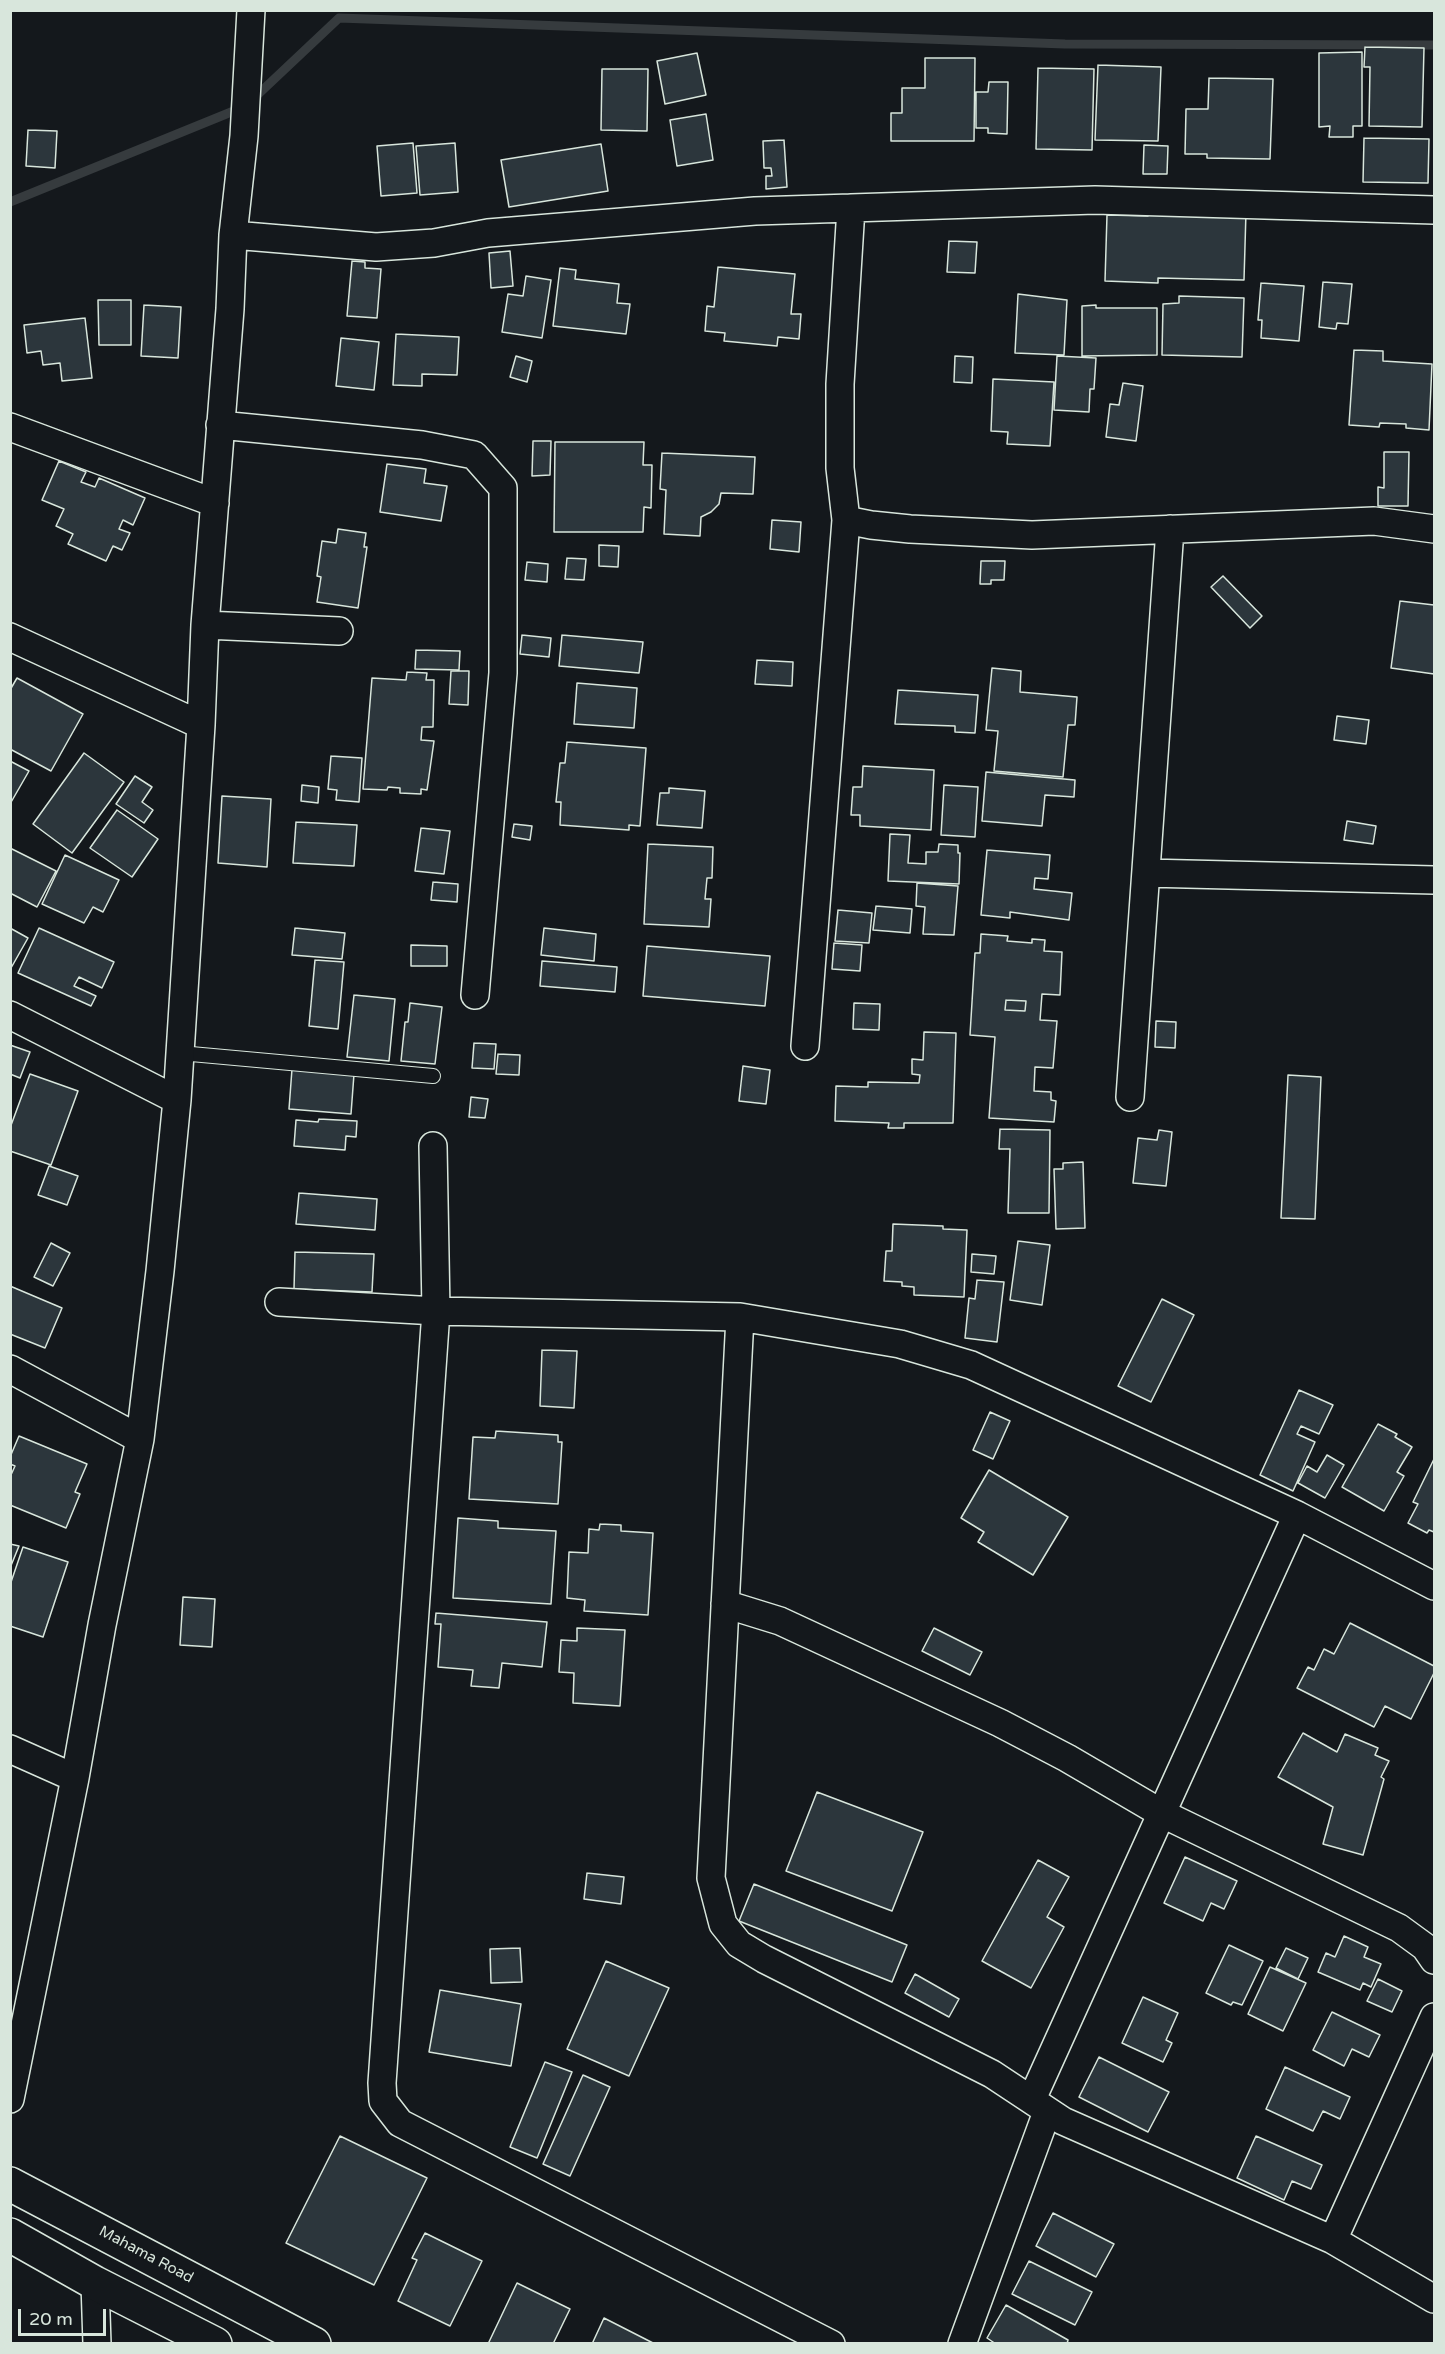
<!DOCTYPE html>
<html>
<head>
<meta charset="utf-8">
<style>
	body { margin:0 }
	#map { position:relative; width:1445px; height:2354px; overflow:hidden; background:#14181c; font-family:"Varela Round",sans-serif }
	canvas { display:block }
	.frame { position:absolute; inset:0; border:12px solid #d8e6dc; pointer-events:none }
	.scale { position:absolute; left:18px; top:2309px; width:88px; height:27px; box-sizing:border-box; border:3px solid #d8e6dc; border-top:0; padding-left:8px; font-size:18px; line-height:21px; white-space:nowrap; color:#d8e6dc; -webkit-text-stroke:4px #14181c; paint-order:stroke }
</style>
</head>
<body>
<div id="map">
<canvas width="1445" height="2354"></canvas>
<div class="frame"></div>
<div class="scale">20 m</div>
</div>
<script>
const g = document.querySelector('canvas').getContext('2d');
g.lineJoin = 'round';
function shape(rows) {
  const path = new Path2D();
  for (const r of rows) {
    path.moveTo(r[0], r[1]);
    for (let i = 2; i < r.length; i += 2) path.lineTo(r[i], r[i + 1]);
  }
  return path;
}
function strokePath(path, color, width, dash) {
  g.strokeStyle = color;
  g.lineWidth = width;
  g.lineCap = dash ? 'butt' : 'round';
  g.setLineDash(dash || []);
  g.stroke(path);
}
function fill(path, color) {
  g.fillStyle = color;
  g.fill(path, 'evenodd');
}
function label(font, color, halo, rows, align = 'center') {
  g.font = font + ' "Varela Round",sans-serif';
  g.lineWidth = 4.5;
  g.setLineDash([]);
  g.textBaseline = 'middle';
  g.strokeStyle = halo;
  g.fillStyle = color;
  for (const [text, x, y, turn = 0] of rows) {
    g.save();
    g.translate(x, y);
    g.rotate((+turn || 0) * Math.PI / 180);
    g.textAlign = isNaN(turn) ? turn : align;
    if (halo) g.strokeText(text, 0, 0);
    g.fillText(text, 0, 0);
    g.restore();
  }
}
strokePath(shape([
	[252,100,339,18,1065,44,1434,45],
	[10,202,241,108]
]), '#363b3e', 9);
const building = shape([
	[1365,47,1424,48,1422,127,1369,126,1370,67,1364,67,1365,47],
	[1362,52,1362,126,1353,126,1353,137,1329,137,1330,126,1319,127,1319,53,1362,52],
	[697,53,706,95,665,104,657,61,697,53],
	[925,58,975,58,974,141,891,141,891,113,902,113,902,88,925,88,925,58],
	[1098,65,1161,67,1158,141,1095,140,1098,65],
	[1038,68,1094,69,1092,150,1036,149,1038,68],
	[602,69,648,69,647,131,601,130,602,69],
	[1209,78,1273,79,1270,159,1207,158,1207,154,1185,154,1186,109,1208,109,1209,78],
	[989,82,1008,82,1007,134,988,133,988,128,976,128,976,92,988,92,989,82],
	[706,114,713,160,677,166,670,120,706,114],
	[28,130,57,131,55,168,26,166,28,130],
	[1364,138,1429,139,1428,183,1363,182,1364,138],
	[784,140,787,187,766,189,766,176,772,176,771,168,764,168,763,141,784,140],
	[413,143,417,193,381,196,377,146,413,143],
	[455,143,458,192,420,195,416,146,455,143],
	[601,144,608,191,509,207,501,160,601,144],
	[1144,145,1168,146,1167,174,1143,174,1144,145],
	[1148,209,1246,212,1244,280,1158,278,1158,283,1105,281,1107,215,1148,216,1148,209],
	[949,241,977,242,975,273,947,272,949,241],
	[510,251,513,286,491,288,489,253,510,251],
	[352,261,365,262,365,268,381,269,377,318,347,316,352,261],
	[718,267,795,274,791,314,801,314,799,339,778,337,777,346,724,341,725,333,705,331,707,306,714,307,718,267],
	[560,268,576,270,575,279,619,284,617,303,630,304,626,334,553,326,560,268],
	[526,276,551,280,542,338,502,332,508,294,523,296,526,276],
	[1323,282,1352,284,1348,324,1337,323,1336,329,1319,327,1323,282],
	[1261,283,1304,286,1299,341,1261,338,1262,320,1258,320,1261,283],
	[1018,294,1067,300,1064,355,1015,353,1018,294],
	[1179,296,1244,298,1242,357,1162,355,1163,304,1179,303,1179,296],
	[98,300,131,300,131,345,99,345,98,300],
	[144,305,181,307,178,358,141,356,144,305],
	[1096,305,1096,308,1157,308,1157,355,1082,356,1082,306,1096,305],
	[85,318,92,378,62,381,60,363,43,365,41,351,27,353,24,325,85,318],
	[396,334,459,337,457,375,422,374,422,386,393,385,396,334],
	[341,338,379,342,374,390,336,386,341,338],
	[1354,350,1383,351,1383,361,1432,364,1429,430,1406,428,1406,424,1380,423,1379,427,1349,425,1354,350],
	[516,356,532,361,527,382,510,377,516,356],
	[955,356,973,357,972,383,954,382,955,356],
	[1057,356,1096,358,1094,389,1090,389,1089,412,1054,410,1057,356],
	[993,379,1054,382,1050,446,1007,444,1008,432,991,431,993,379],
	[1123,383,1143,386,1136,441,1106,437,1110,404,1119,405,1123,383],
	[533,441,551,441,550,475,532,476,533,441],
	[555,442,644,442,643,465,652,465,651,508,644,507,643,532,554,532,555,442],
	[1384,452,1409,452,1408,506,1378,506,1378,487,1384,488,1384,452],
	[662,453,755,457,753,494,721,493,719,504,711,512,701,517,700,536,664,534,666,490,660,489,662,453],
	[59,461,86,472,81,482,95,487,99,478,145,498,133,525,123,520,119,529,130,533,122,550,113,546,106,561,68,544,73,534,56,526,64,509,42,500,59,461],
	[387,464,426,469,424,483,447,486,441,521,380,512,387,464],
	[772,520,801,522,799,552,770,549,772,520],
	[338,529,366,533,364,547,367,547,358,608,317,602,321,577,317,576,322,541,336,543,338,529],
	[599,545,619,546,618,567,599,566,599,545],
	[567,558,586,559,584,580,565,579,567,558],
	[981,561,1005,561,1004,580,991,580,991,584,980,584,981,561],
	[527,562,548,564,547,582,525,580,527,562],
	[1223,576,1262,616,1250,628,1211,587,1223,576],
	[1400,601,1434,605,1434,674,1391,668,1400,601],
	[522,635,551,638,549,657,520,654,522,635],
	[562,635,643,642,639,673,559,666,562,635],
	[416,650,460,651,459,670,415,669,416,650],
	[757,660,793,662,792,686,755,684,757,660],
	[992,668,1021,671,1020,692,1077,697,1075,725,1068,725,1063,777,994,771,998,731,986,730,992,668],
	[451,671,469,671,468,705,449,704,451,671],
	[407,672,427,673,426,680,434,680,433,727,422,727,421,740,434,741,427,790,421,789,421,794,400,793,400,788,388,787,387,790,363,789,372,678,406,680,407,672],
	[17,678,83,714,51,771,10,749,10,690,17,678],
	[577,683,637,688,634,728,574,724,577,683],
	[898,690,978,695,975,733,955,732,955,726,895,724,898,690],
	[1337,716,1369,720,1366,744,1334,740,1337,716],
	[567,742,646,748,640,826,629,825,629,830,560,825,561,802,556,802,560,763,565,763,567,742],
	[84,753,124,782,72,853,33,824,84,753],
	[331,756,362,758,359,802,336,800,337,790,328,789,331,756],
	[10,761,29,771,10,804,10,761],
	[863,766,934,770,931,830,860,826,860,815,851,815,853,787,862,787,863,766],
	[986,772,1075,780,1074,797,1045,795,1042,826,982,821,986,772],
	[135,776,152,787,142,802,153,810,144,823,116,804,135,776],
	[302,785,319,787,318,803,301,801,302,785],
	[944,785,978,787,975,837,941,835,944,785],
	[669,788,705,791,702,828,657,825,660,793,669,793,669,788],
	[222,796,271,799,267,867,218,863,222,796],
	[117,810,158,839,132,877,90,848,117,810],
	[1347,821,1376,826,1373,844,1344,840,1347,821],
	[296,822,357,825,354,866,293,863,296,822],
	[514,824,532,826,530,840,512,837,514,824],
	[421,828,450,831,444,874,415,871,421,828],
	[890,834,910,835,908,863,926,864,926,852,938,852,939,844,958,845,958,853,960,853,959,884,888,881,890,834],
	[648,844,713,847,712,878,707,878,705,899,711,899,709,927,644,924,648,844],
	[10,848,56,871,37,907,10,893,10,848],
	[987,850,1050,855,1048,879,1035,878,1034,889,1072,893,1069,920,1010,912,1010,918,981,915,987,850],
	[65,855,119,880,103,912,93,907,84,923,42,904,65,855],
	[433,882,458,884,457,902,431,900,433,882],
	[917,883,958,886,954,935,923,934,925,907,916,906,917,883],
	[876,906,912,909,910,933,873,930,876,906],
	[838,910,872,913,869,943,835,941,838,910],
	[10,928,28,938,11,968,10,968,10,928],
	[39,928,114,962,102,988,79,977,74,986,96,996,91,1006,18,973,39,928],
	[295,928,345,933,342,959,292,955,295,928],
	[544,928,596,934,594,961,541,955,544,928],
	[981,934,1008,936,1007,941,1032,943,1032,939,1045,940,1044,951,1062,952,1060,995,1042,994,1040,1020,1057,1021,1053,1068,1035,1067,1034,1091,1051,1092,1051,1100,1056,1101,1054,1122,989,1118,995,1037,970,1035,975,953,980,953,981,934],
	[1006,1000,1026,1001,1025,1011,1005,1010,1006,1000],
	[834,943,862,945,860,971,832,969,834,943],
	[411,945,447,946,447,966,411,966,411,945],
	[647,946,770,956,765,1006,643,996,647,946],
	[315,960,344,962,338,1029,309,1026,315,960],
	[542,961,617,967,615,992,540,986,542,961],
	[354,995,395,999,389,1061,347,1057,354,995],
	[1006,1000,1026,1001,1025,1011,1005,1010,1006,1000],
	[410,1003,442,1007,435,1064,401,1061,405,1022,408,1022,410,1003],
	[854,1003,880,1004,879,1030,853,1029,854,1003],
	[1156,1021,1176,1022,1175,1048,1155,1047,1156,1021],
	[924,1032,956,1033,953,1123,904,1123,904,1128,888,1128,889,1123,835,1121,836,1086,868,1087,868,1082,919,1083,920,1075,912,1074,912,1059,923,1060,924,1032],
	[474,1043,496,1044,494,1069,472,1068,474,1043],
	[10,1045,30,1052,20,1078,10,1074,10,1045],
	[498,1054,520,1055,519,1075,496,1074,498,1054],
	[743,1066,770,1070,766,1104,739,1101,743,1066],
	[292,1069,354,1074,351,1114,289,1109,292,1069],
	[30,1074,78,1091,51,1165,10,1151,10,1128,30,1074],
	[1288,1075,1321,1077,1315,1219,1281,1218,1288,1075],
	[471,1097,488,1099,485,1118,469,1117,471,1097],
	[319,1119,357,1121,356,1137,346,1136,345,1150,294,1146,296,1120,318,1122,319,1119],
	[1000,1129,1050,1130,1049,1213,1008,1213,1010,1149,999,1149,1000,1129],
	[1159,1130,1172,1132,1166,1186,1133,1183,1138,1138,1157,1140,1159,1130],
	[1083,1162,1085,1228,1056,1229,1054,1169,1063,1169,1063,1163,1083,1162],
	[49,1166,78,1176,67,1205,38,1195,49,1166],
	[299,1193,377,1199,375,1230,296,1224,299,1193],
	[893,1224,943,1226,943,1229,967,1230,964,1297,914,1295,914,1287,902,1286,902,1282,884,1281,886,1251,892,1251,893,1224],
	[1018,1241,1050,1245,1042,1305,1010,1300,1018,1241],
	[51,1243,70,1253,53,1286,34,1277,51,1243],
	[295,1252,374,1254,372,1292,294,1289,295,1252],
	[972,1254,996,1256,994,1274,971,1272,972,1254],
	[977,1280,1004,1282,997,1342,965,1338,969,1298,975,1299,977,1280],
	[10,1286,62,1308,45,1348,10,1334,10,1286],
	[1162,1299,1194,1315,1151,1402,1118,1386,1162,1299],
	[542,1350,577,1351,574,1408,540,1406,542,1350],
	[1299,1390,1333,1405,1319,1434,1301,1426,1297,1434,1315,1442,1293,1491,1260,1475,1299,1390],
	[990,1412,1010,1421,993,1459,973,1450,990,1412],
	[1378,1424,1397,1434,1395,1437,1412,1447,1397,1472,1404,1476,1384,1511,1342,1487,1378,1424],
	[496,1431,558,1435,558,1442,562,1442,558,1504,469,1499,473,1437,495,1438,496,1431],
	[19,1436,87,1464,75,1492,80,1494,66,1528,10,1505,10,1477,15,1466,10,1464,10,1457,19,1436],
	[1327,1455,1344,1465,1325,1498,1298,1483,1307,1466,1317,1472,1327,1455],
	[1434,1459,1434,1532,1429,1530,1427,1533,1408,1523,1418,1504,1413,1502,1434,1459],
	[989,1470,1068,1517,1033,1575,978,1542,984,1532,961,1518,989,1470],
	[458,1518,498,1521,498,1528,556,1531,551,1604,453,1598,458,1518],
	[600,1524,621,1525,621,1531,653,1533,648,1615,584,1611,585,1600,567,1598,569,1552,588,1553,589,1529,599,1530,600,1524],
	[10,1544,19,1546,10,1568,10,1544],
	[23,1547,68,1562,43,1637,10,1626,10,1585,23,1547],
	[183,1597,215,1599,212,1647,180,1645,183,1597],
	[436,1613,547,1622,542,1667,502,1663,499,1688,471,1686,473,1670,438,1667,441,1624,435,1624,436,1613],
	[1350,1623,1434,1666,1434,1673,1411,1719,1385,1706,1374,1727,1297,1688,1308,1667,1314,1670,1324,1649,1334,1654,1350,1623],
	[577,1628,625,1630,620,1706,573,1703,574,1673,559,1672,561,1640,577,1641,577,1628],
	[934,1628,982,1652,970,1675,922,1651,934,1628],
	[1303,1733,1337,1752,1345,1734,1378,1748,1375,1755,1389,1761,1381,1777,1384,1779,1363,1855,1323,1844,1333,1807,1278,1777,1303,1733],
	[817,1792,923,1832,892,1911,786,1871,817,1792],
	[1185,1857,1237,1881,1224,1909,1211,1903,1203,1921,1164,1903,1185,1857],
	[1038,1860,1069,1877,1047,1917,1064,1927,1031,1988,982,1961,1038,1860],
	[587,1873,624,1877,621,1904,584,1899,587,1873],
	[754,1884,907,1945,892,1982,739,1921,754,1884],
	[1344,1936,1368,1947,1364,1957,1381,1964,1371,1987,1363,1983,1360,1990,1318,1972,1326,1953,1335,1957,1344,1936],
	[1229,1945,1263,1961,1242,2005,1233,2002,1231,2005,1206,1993,1229,1945],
	[520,1948,522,1982,491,1983,490,1949,520,1948],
	[1286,1948,1308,1958,1298,1979,1276,1968,1286,1948],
	[606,1961,669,1988,629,2076,567,2049,606,1961],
	[1270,1967,1306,1983,1283,2031,1248,2014,1270,1967],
	[915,1974,959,1999,949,2017,905,1993,915,1974],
	[1378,1979,1402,1991,1392,2012,1367,2001,1378,1979],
	[440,1990,521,2004,511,2066,429,2052,440,1990],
	[1143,1997,1178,2013,1166,2040,1172,2043,1163,2062,1122,2043,1143,1997],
	[1332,2012,1380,2035,1369,2057,1352,2049,1344,2066,1313,2050,1332,2012],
	[1099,2057,1169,2092,1148,2132,1079,2097,1099,2057],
	[545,2062,572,2072,537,2158,510,2147,545,2062],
	[1285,2067,1350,2097,1340,2119,1323,2111,1313,2131,1266,2109,1285,2067],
	[583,2075,610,2087,570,2176,543,2164,583,2075],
	[340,2136,427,2178,374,2285,286,2243,340,2136],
	[1256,2136,1322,2165,1311,2189,1292,2181,1284,2200,1237,2178,1256,2136],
	[1053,2213,1114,2244,1096,2277,1036,2246,1053,2213],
	[425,2233,482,2261,450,2326,398,2301,417,2260,412,2258,425,2233],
	[1029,2261,1092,2292,1075,2325,1012,2294,1029,2261],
	[517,2283,570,2309,553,2344,488,2344,517,2283],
	[1006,2305,1068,2340,1067,2344,996,2344,987,2338,1006,2305],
	[604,2318,655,2344,592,2344,604,2318]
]);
fill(building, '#2c363c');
strokePath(building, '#d8e6dc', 1.5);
const lane = shape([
	[180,1053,433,1076]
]);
const street = shape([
	[851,208,1095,200,1434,210],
	[233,235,376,247,434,243,488,233,755,211,851,208,840,384,840,468,846,520,871,525,910,529,1032,535,1374,521,1434,529],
	[220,425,422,445,474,455,503,488,503,673,475,995],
	[10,427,215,503],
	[205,625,339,631],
	[10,637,201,725],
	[1146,873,1434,880],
	[10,1015,177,1100],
	[805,1046,846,520],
	[1130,1097,1170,529],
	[433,1146,436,1311,382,2083,383,2101,400,2123,831,2344],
	[279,1302,436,1311,740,1317,900,1344,971,1365,1297,1515,1434,1586],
	[740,1317,711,1878,723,1924,739,1944,764,1959,992,2074,1063,2121,1333,2240,1434,2299],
	[10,1369,140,1439],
	[725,1604,780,1621,1000,1723,1067,1758,1161,1813,1399,1928,1425,1947,1434,1960],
	[10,1749,75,1778],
	[10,2099,75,1778,102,1625,140,1439,160,1271,177,1100,201,725,205,625,230,309,233,235,244,136,251,10],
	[1032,2099,1297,1515],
	[1333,2240,1434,2017],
	[95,2283,97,2344],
	[962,2344,1047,2112]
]);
const secondary = shape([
	[10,2184,314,2344],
	[10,2235,95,2283,215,2344]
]);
strokePath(lane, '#d8e6dc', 16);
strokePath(street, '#d8e6dc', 30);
strokePath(secondary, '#d8e6dc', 36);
strokePath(lane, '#14181c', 14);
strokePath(street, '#14181c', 27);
strokePath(secondary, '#14181c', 33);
label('15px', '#d8e6dc', '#14181c', [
	["Mahama Road",146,2255,28]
]);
</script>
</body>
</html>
